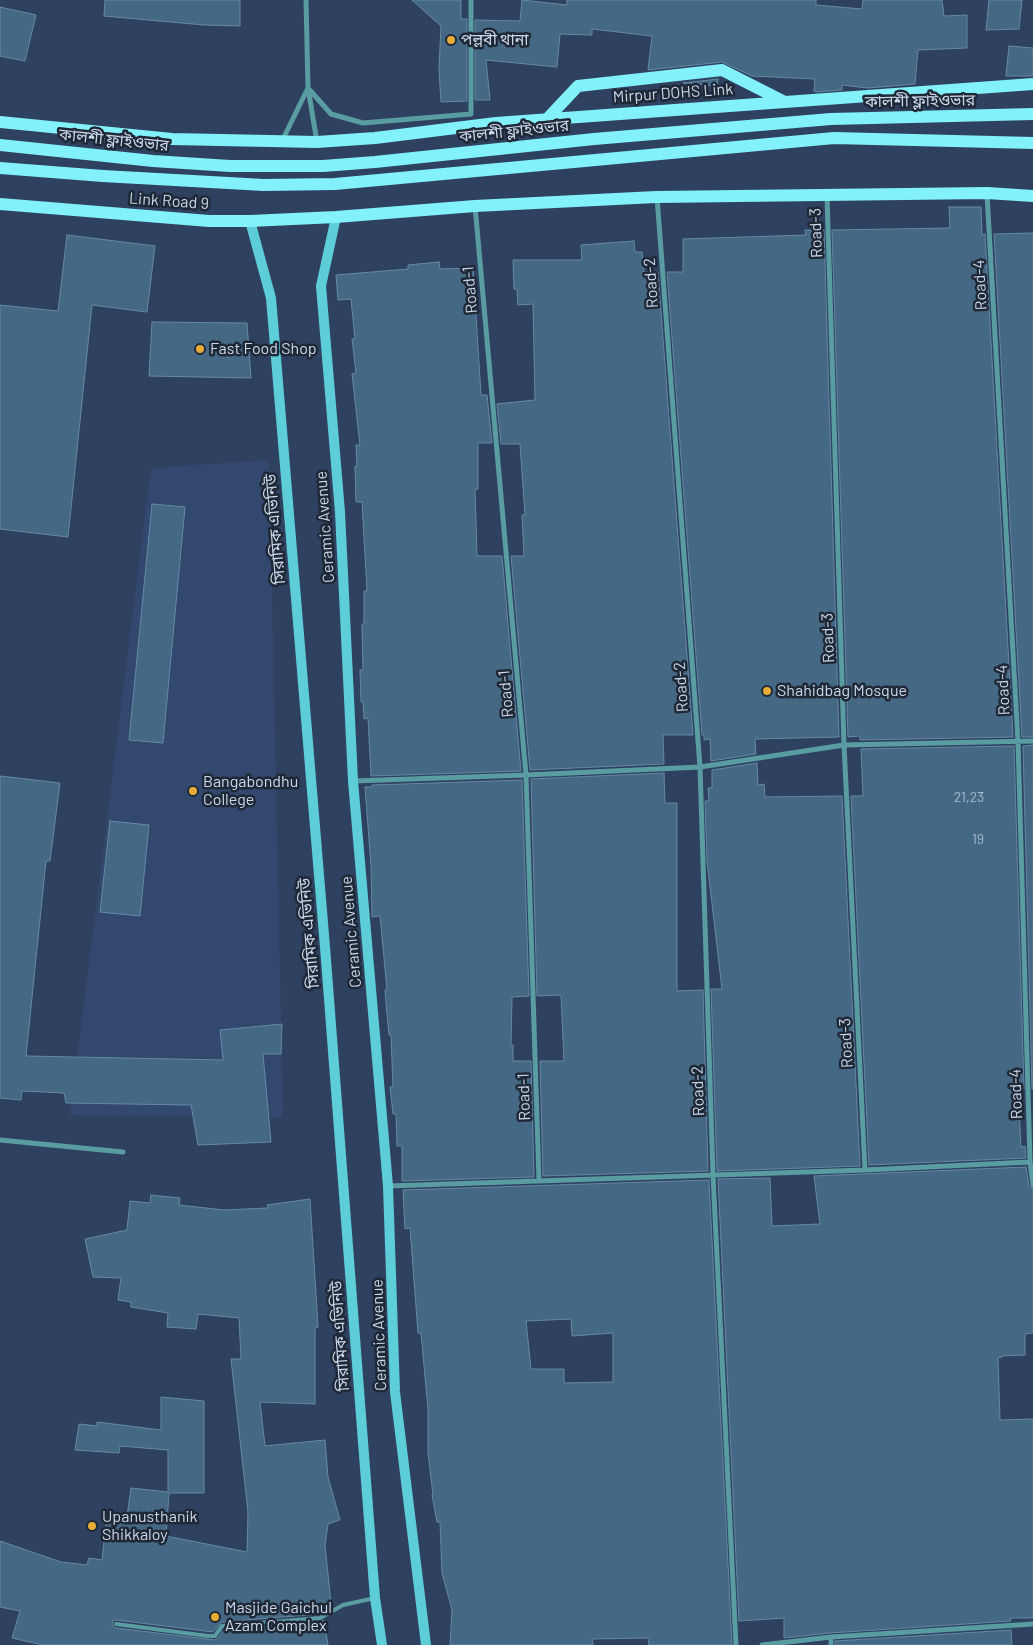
<!DOCTYPE html>
<html>
<head>
<meta charset="utf-8">
<style>
	body { margin:0 }
	canvas { display:block; background:#2f4160 }
</style>
</head>
<body>
<canvas width="1033" height="1645"></canvas>
<script>
const g = document.querySelector('canvas').getContext('2d');
g.lineJoin = 'round';
function fill(path, color) {
  g.fillStyle = color;
  g.fill(path, 'evenodd');
}
function shape(rows) {
  const path = new Path2D();
  for (const r of rows) {
    path.moveTo(r[0], r[1]);
    for (let i = 2; i < r.length; i += 2) path.lineTo(r[i], r[i + 1]);
  }
  return path;
}
function strokePath(path, color, width, dash) {
  g.strokeStyle = color;
  g.lineWidth = width;
  g.lineCap = dash ? 'butt' : 'round';
  g.setLineDash(dash || []);
  g.stroke(path);
}
function label(font, color, halo, rows, align = 'center') {
  g.font = font + ' Barlow,"Noto Sans Bengali",sans-serif';
  g.lineWidth = 5;
  g.setLineDash([]);
  g.textBaseline = 'middle';
  g.strokeStyle = halo;
  g.fillStyle = color;
  for (const [text, x, y, turn = 0] of rows) {
    g.save();
    g.translate(x, y);
    g.rotate((+turn || 0) * Math.PI / 180);
    g.textAlign = isNaN(turn) ? turn : align;
    if (halo) g.strokeText(text, 0, 0);
    g.fillText(text, 0, 0);
    g.restore();
  }
}
fill(shape([
	[269,460,283,1118,70,1115,151,468]
]), '#33486e');
const building = shape([
	[105,0,240,0,240,26,204,25,104,16,105,0],
	[412,0,461,0,461,19,467,19,467,101,441,102,439,69,441,26,412,0],
	[522,0,567,5,567,0,816,0,816,5,862,9,863,0,942,0,944,16,967,15,967,48,918,50,915,84,868,88,842,85,842,90,817,92,814,91,815,79,752,76,722,62,648,70,652,36,592,29,592,35,560,34,557,67,486,60,490,100,475,100,475,20,520,21,522,0],
	[989,0,1022,0,1019,29,986,30,989,0],
	[0,7,36,15,25,61,0,56,0,7],
	[1009,46,1033,48,1033,76,1006,76,1009,46],
	[718,79,717,86,683,83,718,79],
	[949,207,981,207,982,235,985,234,1013,737,860,740,860,736,848,737,832,230,950,228,949,207],
	[805,230,824,230,839,737,755,739,756,754,711,761,710,739,704,740,704,735,702,735,667,272,683,272,683,239,806,235,805,230],
	[1033,233,1033,737,1022,737,994,234,1033,233],
	[67,235,155,246,147,312,92,305,68,537,0,529,0,305,58,311,67,235],
	[634,241,635,252,642,252,644,272,658,272,693,735,663,735,664,764,530,770,511,556,524,556,522,515,525,515,520,444,501,444,497,404,535,400,533,304,518,305,517,289,514,289,513,260,582,260,581,245,634,241],
	[439,262,440,269,473,268,481,395,487,395,492,443,478,443,478,489,475,489,477,556,502,556,521,771,371,776,368,718,364,719,363,702,361,702,360,670,363,670,362,624,364,624,364,591,367,591,362,502,356,502,355,466,357,466,356,445,360,445,352,374,356,373,352,339,355,339,351,299,338,300,336,275,408,269,408,265,439,262],
	[152,322,247,323,251,378,149,376,152,322],
	[152,504,185,507,163,743,129,740,152,504],
	[1033,745,1033,1089,1032,1089,1023,746,1033,745],
	[1014,746,1024,1089,1018,1090,1021,1147,1025,1146,1026,1158,869,1165,851,796,863,796,861,749,1014,746],
	[757,763,758,785,764,784,765,797,842,796,860,1166,717,1171,711,989,722,989,707,861,705,801,709,801,708,788,712,788,712,770,757,763],
	[664,773,665,803,677,803,677,991,703,990,708,1171,543,1176,540,1061,564,1061,561,995,537,996,531,779,664,773],
	[0,776,60,783,50,861,46,861,26,1056,223,1060,220,1030,282,1024,281,1054,263,1054,271,1142,198,1145,191,1105,66,1103,64,1093,22,1091,21,1100,0,1098,0,776],
	[522,780,529,996,512,997,511,1045,513,1045,513,1061,531,1061,534,1177,402,1181,402,1146,397,1146,396,1114,393,1114,390,1087,393,1087,391,1035,389,1035,387,1014,385,990,387,990,380,916,372,917,371,866,365,787,372,787,372,785,522,780],
	[110,821,149,825,140,916,100,912,110,821],
	[1026,1167,1029,1186,1033,1189,1033,1333,1025,1334,1025,1355,1001,1356,1002,1357,998,1358,1000,1420,1033,1419,1033,1618,1010,1618,1011,1621,830,1633,784,1638,784,1618,739,1621,718,1179,770,1178,772,1226,820,1224,814,1176,1026,1167],
	[709,1180,732,1645,649,1645,648,1638,592,1639,593,1645,450,1645,452,1610,442,1573,440,1522,437,1522,432,1495,433,1495,428,1452,428,1409,421,1333,418,1333,410,1228,405,1229,403,1190,709,1180],
	[571,1319,572,1336,613,1333,613,1382,564,1383,564,1369,531,1369,526,1321,571,1319],
	[151,1195,180,1198,179,1205,224,1210,268,1208,267,1205,310,1199,318,1327,315,1328,315,1404,260,1402,265,1446,325,1440,328,1477,340,1520,328,1524,325,1545,331,1603,321,1603,323,1612,319,1614,222,1622,213,1632,116,1620,113,1621,112,1625,116,1628,215,1640,218,1638,224,1630,320,1622,324,1620,328,1645,43,1645,12,1638,20,1611,0,1607,0,1541,61,1562,87,1565,89,1558,102,1560,106,1523,126,1523,131,1488,168,1492,168,1450,120,1446,119,1453,75,1450,79,1424,97,1426,97,1422,161,1430,161,1397,204,1401,204,1493,169,1493,166,1536,247,1552,248,1512,231,1359,241,1359,239,1318,198,1314,196,1329,167,1327,168,1313,131,1307,131,1302,118,1300,121,1278,93,1277,85,1239,127,1230,130,1201,150,1203,151,1195],
	[1011,1630,1012,1645,835,1645,835,1641,1011,1630]
]);
fill(building, '#456984');
strokePath(building, '#6489a5', 1);
strokePath(shape([
	[116,1624,208,1636,215,1636,222,1626,320,1618,343,1605,375,1598]
]), '#599ca1', 4);
strokePath(shape([
	[306,0,308,88,317,142],
	[282,141,308,88,331,114,363,123,471,114,471,0],
	[987,194,1018,741,1030,1162,1033,1185],
	[827,196,844,745,865,1170],
	[657,197,700,767,713,1175,736,1645],
	[475,206,526,775,539,1181],
	[353,781,526,775,700,767,844,745,1033,741],
	[0,1140,123,1152],
	[388,1186,865,1170,1030,1162],
	[831,1637,1033,1624],
	[762,1645,831,1637,831,1645]
]), '#599ca1', 5);
strokePath(shape([
	[336,217,321,286,340,512,353,781,388,1186,395,1392,426,1645],
	[250,221,271,298,325,947,375,1598,382,1645]
]), '#5dced7', 10);
strokePath(shape([
	[547,119,578,86,722,70,783,101],
	[0,122,172,139,317,142,375,138,496,123,1033,84],
	[0,145,153,161,230,166,323,166,375,162,594,139,831,119,1033,114],
	[0,168,103,176,264,185,335,184,834,138,1033,143],
	[0,204,209,221,250,221,336,217,475,206,656,197,987,193,1033,196]
]), '#82f1f9', 12);
for (const [x, y, r, color] of [
	[451,40,5,"#e5ad35"],
	[200,349,5,"#e5ad35"],
	[767,691,5,"#e5ad35"],
	[193,791,5,"#e5ad35"],
	[92,1526,5,"#e5ad35"],
	[215,1617,5,"#e5ad35"]
]) {
  const dot = new Path2D();
  dot.arc(x, y, r, 0, 2 * Math.PI);
  g.fillStyle = color;
  g.fill(dot);
  strokePath(dot, '#1f2836', 2);
}
label('14px', '#aabcd1', null, [
	["21,23",969,797],
	["19",978,839]
]);
label('16px', '#ccd7eb', '#1f2836', [
	["পল্লবী থানা",461,40],
	["Fast Food Shop",210,349],
	["Shahidbag Mosque",777,691],
	["Bangabondhu",203,782],
	["College",203,800],
	["Upanusthanik",102,1517],
	["Shikkaloy",102,1535],
	["Masjide Gaichul",225,1608],
	["Azam Complex",225,1626]
], 'left');
label('16px', '#ccd7eb', '#1f2836', [
	["Mirpur DOHS Link",673,93,-4],
	["কালশী ফ্লাইওভার",920,101,-1],
	["কালশী ফ্লাইওভার",514,131,-6],
	["কালশী ফ্লাইওভার",114,140,6],
	["Link Road 9",169,201,4],
	["Road-3",816,233,-92],
	["Road-2",651,283,-94],
	["Road-4",980,285,-93],
	["Road-1",470,290,-95],
	["Ceramic Avenue",325,527,-94],
	["সিরামিক এভিনিউ",275,529,-95],
	["Road-3",828,638,-92],
	["Road-2",681,687,-94],
	["Road-4",1003,690,-93],
	["Road-1",506,694,-95],
	["Ceramic Avenue",351,932,-95],
	["সিরামিক এভিনিউ",309,933,-95],
	["Road-3",846,1043,-93],
	["Road-2",698,1091,-92],
	["Road-4",1016,1094,-92],
	["Road-1",524,1097,-92],
	["Ceramic Avenue",379,1335,-92],
	["সিরামিক এভিনিউ",340,1336,-94]
]);
</script>
</body>
</html>
